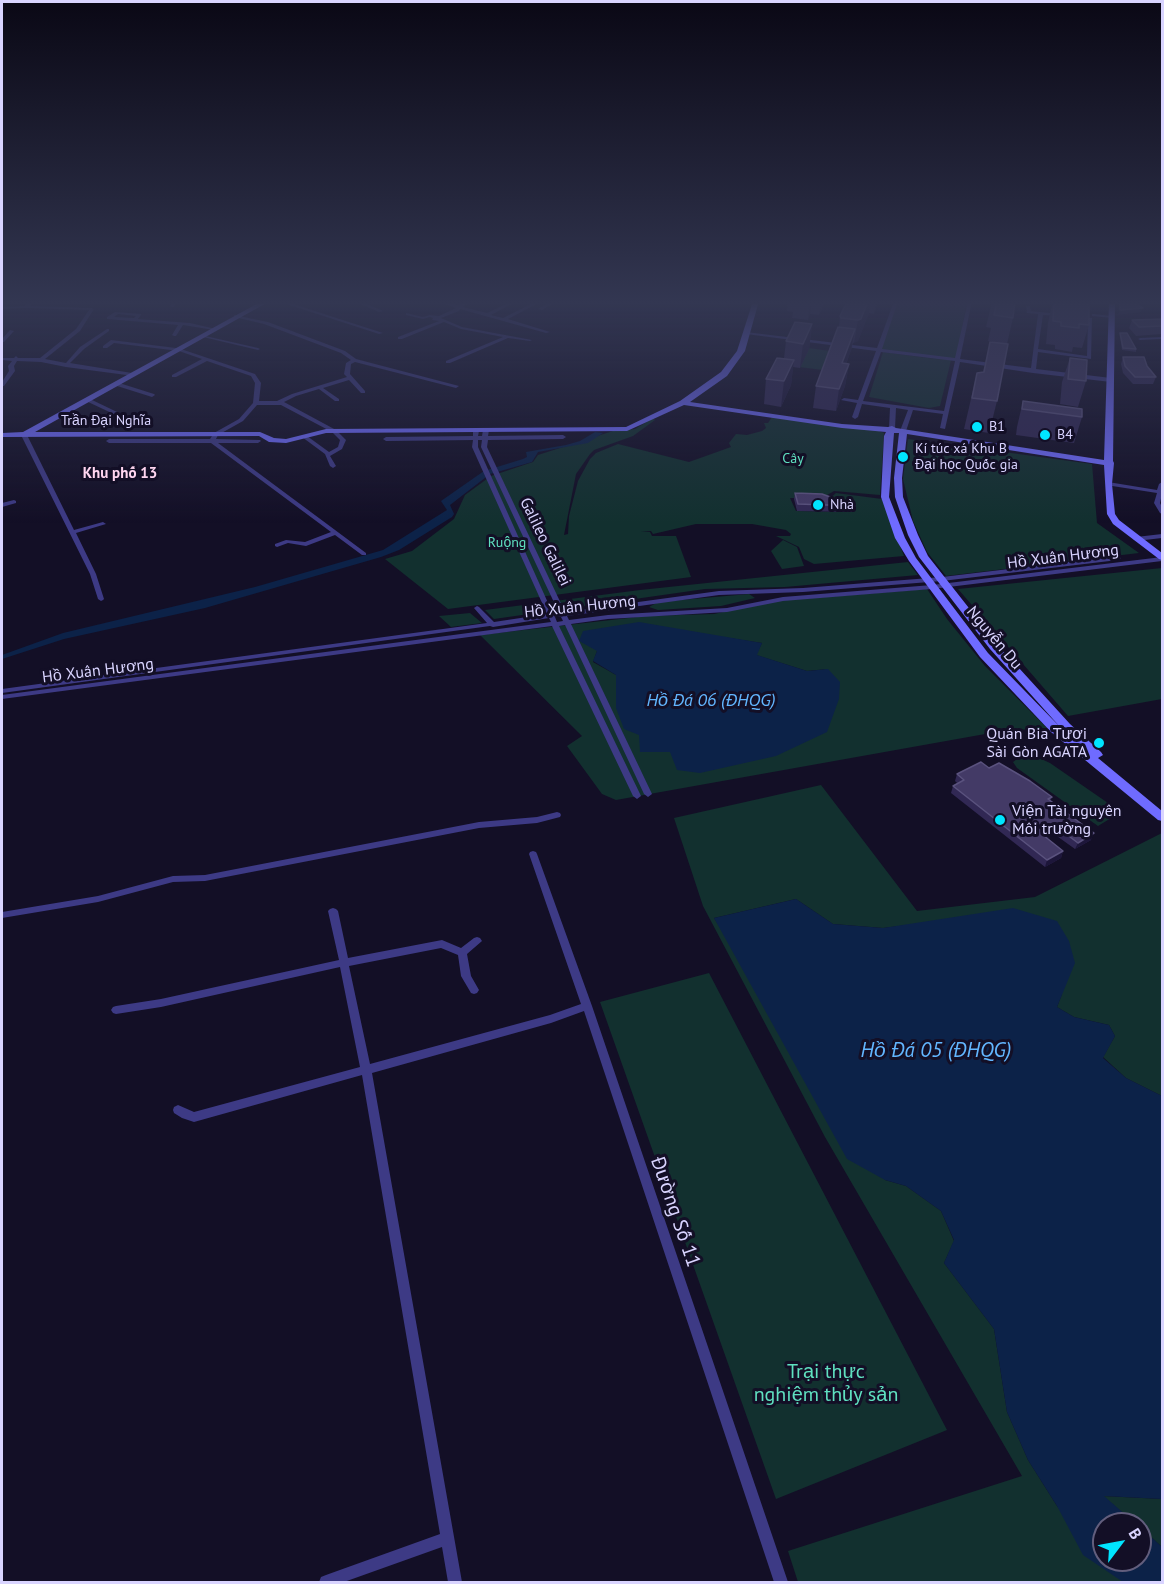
<!DOCTYPE html>
<html>
<head>
<meta charset="utf-8">
<style>
	body { margin:0 }
	#map { position:relative; width:1164px; height:1584px; overflow:hidden; background:#130f26; font-family:"PT Sans",sans-serif }
	canvas { display:block }
	.frame { position:absolute; inset:0; border:3px solid #d9d4ff; pointer-events:none }
	.north { position:absolute; left:1092px; top:1512px; width:60px; height:60px; box-sizing:border-box; background:#130f26; border:2px solid #625e7d; border-radius:50%; rotate:58deg; font-size:16px; font-weight:700; line-height:24px; text-align:center; color:#d9d4ff }
	.north::after { content:''; display:block; margin:auto; width:21px; height:27px; background:#00e5ff; clip-path:polygon(50% 0,100% 100%,50% 72%,0 100%) }
</style>
</head>
<body>
<div id="map">
<canvas width="1164" height="1584"></canvas>
<div class="frame"></div>
<div class="north">B</div>
</div>
<script>
const g = document.querySelector('canvas').getContext('2d');
g.lineJoin = 'round';
function fill(path, color) {
  g.fillStyle = color;
  g.fill(path, 'evenodd');
}
function shape(rows) {
  const path = new Path2D();
  for (const r of rows) {
    path.moveTo(r[0], r[1]);
    for (let i = 2; i < r.length; i += 2) path.lineTo(r[i], r[i + 1]);
  }
  return path;
}
function strokePath(path, color, width, dash) {
  g.strokeStyle = color;
  g.lineWidth = width;
  g.lineCap = dash ? 'butt' : 'round';
  g.setLineDash(dash || []);
  g.stroke(path);
}
function label(font, color, halo, rows, align = 'center') {
  g.font = font + ' "PT Sans",sans-serif';
  g.lineWidth = 6;
  g.setLineDash([]);
  g.textBaseline = 'middle';
  g.strokeStyle = halo;
  g.fillStyle = color;
  for (const [text, x, y, turn = 0] of rows) {
    g.save();
    g.translate(x, y);
    g.rotate((+turn || 0) * Math.PI / 180);
    g.textAlign = isNaN(turn) ? turn : align;
    if (halo) g.strokeText(text, 0, 0);
    g.fillText(text, 0, 0);
    g.restore();
  }
}
fill(shape([
	[896,301,967,301,956,361,951,360,940,406,929,408,869,397,883,352,943,360,878,350],
	[809,348,830,351,823,370,799,367],
	[772,417,874,429,884,433,880,495,834,491,822,498,790,498,796,511,849,512,849,508,828,500,836,493,882,499,904,556,814,564,804,559,799,547,776,536,790,536,791,534,786,530,752,524,696,524,653,534,651,531,641,532,650,532,652,536,676,536,691,577,448,609,385,559,412,551,454,519,465,495,491,476,533,462,538,455,613,431,635,429,653,418,655,420,633,436,594,450,590,454,576,474,564,535,568,534,569,516,578,481,590,459,596,453,618,444,689,462,731,447,729,443,736,434,747,435,762,431,766,428,764,423,768,423],
	[908,439,1092,464,1097,523,1139,553,946,576,927,552,913,521,903,479],
	[783,540,797,547,804,566,782,569,771,551],
	[908,562,918,575,785,587,705,589,494,619,485,610,640,590],
	[1162,568,1162,699,1068,716,958,589],
	[927,589,947,619,985,666,1047,728,1002,731,616,800,602,794,567,746,582,736,480,635,646,616,714,614,774,601],
	[702,634,762,643,756,655,807,671,828,669,616,708,616,675,593,662,597,651],
	[749,594,755,598,721,606,658,610,649,607,658,602],
	[470,613,482,623,451,627,439,616],
	[1020,757,1037,757,1050,763,1121,812,1098,826,1017,768,1013,762],
	[821,785,917,911,1035,897,1162,833,1162,1096,1126,1078,1103,1057,1115,1036,1109,1025,1074,1017,1057,1007,1062,994,908,925,883,928,833,924,796,899,714,918,885,1180,906,1186,941,1211,954,1241,944,1263,994,1329,1007,1412,1028,1460,1057,1506,1123,1582,798,1582,788,1551,1022,1476,825,1137,703,906,674,818],
	[709,973,947,1430,776,1499,600,1002],
	[1103,1496,1162,1499,1162,1547,1140,1527,1140,1524,1136,1524]
]), '#12302f');
fill(shape([
	[595,432,603,433,588,443,538,452,532,462,490,474,450,505,454,514,452,517,399,550,381,557,205,608,64,639,2,659,2,655,63,633,255,587,383,550,447,510,441,501,484,471,523,459,527,457,526,452,566,445,580,441],
	[639,622,762,643,757,655,807,671,828,669,840,682,839,699,827,732,776,756,700,773,677,770,670,752,640,752,639,735,624,729,616,708,616,675,593,661,597,651,579,641,583,631],
	[796,899,833,924,883,928,1013,908,1057,921,1069,941,1075,963,1057,1007,1074,1017,1109,1025,1115,1036,1103,1058,1126,1078,1162,1096,1162,1499,1104,1496,1136,1524,1104,1524,1104,1560,1140,1560,1140,1527,1162,1547,1162,1582,1123,1582,1083,1555,1057,1506,1028,1460,1007,1412,994,1329,944,1263,954,1240,941,1211,906,1186,885,1180,847,1159,714,918]
]), '#0c2248');
fill(shape([
	[29,301,33,301,30,306,92,308,94,309,80,331,45,359,66,363,80,347,107,329,109,329,109,331,84,349,70,363,132,373,135,375,134,376,66,367,41,362,17,361,14,366,15,371,4,386,2,386,2,382,9,371,8,366,12,361,2,360,2,358,14,358,16,356,18,358,40,358,76,329,89,310,26,308,2,309,2,307,25,306,29,301],
	[102,301,107,301,102,304,100,303,102,301],
	[173,301,177,301,174,307,170,307,173,301],
	[277,301,284,301,383,333,379,334,277,301],
	[354,301,360,301,383,311,379,312,354,301],
	[438,301,445,301,458,305,466,301,471,301,463,307,487,313,512,301,517,301,491,315,503,318,537,301,542,301,508,319,550,332,546,333,460,309,459,311,441,318,462,327,532,340,530,341,508,338,450,363,446,363,446,361,503,337,461,329,444,322,402,339,398,339,398,337,439,321,432,320,433,318,430,317,423,319,406,315,406,313,423,317,430,315,439,316,456,308,438,301],
	[552,301,557,301,542,310,538,309,552,301],
	[894,301,898,301,882,349,955,358,968,301,972,301,960,359,1031,368,1038,314,1027,313,1026,306,1030,306,1031,311,1059,314,1061,315,1059,316,1043,315,1038,349,1087,356,1088,320,1076,318,1078,317,1092,318,1091,359,1038,352,1036,369,1111,378,1114,380,1111,382,1033,373,960,362,945,429,940,428,943,414,913,410,906,431,903,433,900,431,908,410,896,408,895,428,892,430,889,428,890,408,862,404,858,417,855,419,852,417,857,403,841,400,844,398,858,400,876,351,746,334,744,333,746,332,877,348,894,301],
	[881,352,955,361,944,411,863,401,881,352],
	[115,312,141,314,141,315,138,319,190,323,216,329,214,330,183,325,176,336,174,336,172,335,178,325,107,319,107,317,115,312],
	[118,314,136,316,134,318,114,317,118,314],
	[1094,314,1112,316,1114,317,1112,318,1092,316,1092,314,1094,314],
	[234,315,268,322,345,351,356,359,459,386,456,388,355,362,351,364,350,374,365,391,365,393,361,393,349,380,323,388,339,399,339,401,335,401,319,389,296,396,284,402,336,430,346,440,342,449,330,456,336,466,333,468,330,466,325,454,302,437,307,436,329,452,338,447,340,440,332,432,281,405,257,405,243,421,218,435,216,439,260,440,261,441,258,443,218,443,366,553,366,555,362,555,335,535,306,546,288,543,277,547,275,546,275,544,286,540,305,542,331,532,211,443,109,443,106,441,109,439,210,439,214,433,239,419,253,403,255,383,251,376,207,361,176,377,172,377,172,375,202,359,179,351,114,343,107,348,103,348,103,346,111,340,176,348,178,348,255,374,261,383,259,401,277,401,292,394,347,377,344,374,346,363,351,360,341,353,264,324,234,317,234,315],
	[10,330,14,331,4,342,2,342,2,339,10,330],
	[201,335,258,348,260,349,258,350,203,337,201,337,201,335],
	[1162,337,1162,339,1140,340,1138,339,1140,338,1162,337],
	[116,382,154,394,155,395,152,397,114,385,113,384,116,382],
	[86,399,90,399,140,423,135,424,86,401,86,399],
	[486,428,489,430,488,436,563,435,566,437,563,439,488,440,487,447,565,612,719,591,803,588,942,577,1118,556,1121,558,1118,560,942,581,803,592,719,595,567,616,569,620,608,615,727,608,783,597,932,585,1162,557,1162,561,932,589,783,601,727,612,608,619,571,624,652,794,648,797,644,794,565,625,559,626,641,796,637,799,633,796,552,626,2,699,2,695,551,622,549,618,493,627,490,626,2,693,2,689,487,623,474,608,477,606,479,607,494,622,547,614,472,447,473,440,386,441,383,439,386,437,473,436,473,431,476,429,479,431,478,436,482,436,483,430,486,428],
	[478,440,482,440,481,447,559,613,553,614,478,447,478,440],
	[555,617,561,617,563,621,557,622,555,617],
	[22,434,27,435,74,530,103,522,106,524,76,533,96,574,104,599,103,600,101,601,98,599,90,574,21,435,22,434],
	[1108,482,1157,490,1159,484,1162,482,1162,494,1160,503,1162,507,1162,514,1160,513,1154,503,1157,493,1106,485,1106,483,1108,482],
	[14,500,16,501,16,503,2,507,2,503,14,500],
	[1162,534,1162,538,1136,541,1133,539,1136,537,1162,534],
	[557,812,560,813,561,815,560,817,537,823,479,828,205,881,173,882,98,902,2,918,2,912,98,896,173,876,205,875,479,822,537,817,557,812],
	[533,851,536,852,537,854,592,1006,788,1582,774,1582,584,1011,551,1023,372,1073,462,1582,448,1582,442,1547,344,1582,319,1582,321,1577,326,1575,440,1534,362,1075,194,1122,182,1118,174,1113,173,1110,174,1107,178,1105,194,1112,360,1067,340,967,161,1007,116,1014,113,1013,111,1010,113,1007,116,1006,161,999,339,960,328,911,330,909,333,908,336,909,338,911,348,958,442,940,461,948,474,938,477,937,480,938,482,941,467,954,471,976,479,990,477,993,474,994,471,993,461,976,458,955,441,948,349,966,370,1064,550,1015,581,1004,529,854,530,852,533,851]
]), '#3d3a85');
fill(shape([
	[262,301,270,301,35,432,260,432,274,438,286,439,326,429,626,427,680,401,721,372,737,351,753,301,759,301,745,351,727,376,690,402,842,424,888,427,892,426,896,428,1104,460,1109,301,1115,301,1113,461,1114,463,1112,484,1115,514,1119,520,1162,553,1162,560,1159,559,1113,524,1107,514,1104,465,907,434,902,478,903,497,918,535,928,556,998,645,1070,724,1101,752,1103,755,1098,758,1162,811,1162,821,1158,820,1051,732,980,657,909,561,895,538,881,497,884,436,886,432,842,428,684,405,627,431,326,433,286,443,269,442,259,436,2,437,2,433,23,432,262,301],
	[894,433,899,433,894,478,895,497,908,535,919,557,990,649,1060,727,988,653,916,558,905,538,889,497,894,433]
]), '#6f6bff');
fill(shape([
	[788,301,825,301,819,315,810,314,808,320,792,318,793,312,787,311],
	[847,301,878,301,874,314,869,313,858,341,853,343,851,350,846,364,849,364,845,386,836,411,813,408,816,386,839,327,840,316],
	[992,301,1015,301,1013,318,1007,344,997,401,989,433,964,429,977,373,983,372,990,342,1000,343,988,341,991,328,986,327],
	[1053,301,1089,325,1082,348,1073,347,1072,352,1055,349,1055,345,1046,344,1048,322],
	[1162,319,1162,334,1136,336,1129,328,1132,320],
	[812,324,809,349,800,368,793,367,791,385,781,407,764,404,766,379,784,358,786,341],
	[1120,333,1136,349,1136,352,1122,350,1120,336],
	[1123,357,1147,366,1156,377,1153,384,1133,384,1123,373,1121,364],
	[1070,358,1086,381,1078,407,1060,404,1062,382],
	[1023,401,1082,417,1074,443,1016,435,1017,427],
	[795,493,855,506,854,512,797,511,794,499],
	[989,768,1052,797,1050,801,1091,840,1075,849,1054,834,1047,838,1063,851,1061,858,1045,867,951,793,953,786,957,783,955,781,957,774]
]), '#312854');
fill(shape([
	[810,301,812,301,810,314,808,320],
	[821,301,825,301,819,315],
	[868,301,871,301,869,313,858,341,854,343,858,320],
	[876,301,878,301,874,314],
	[1143,308,1141,312,1118,315,1120,310],
	[812,324,809,349,800,368,803,344],
	[855,329,851,350,838,385,842,363],
	[794,360,791,385,781,407,784,381],
	[849,364,845,386,836,411,839,389],
	[1057,827,1054,834,1040,842,1043,835],
	[1094,833,1091,840,1075,849,1078,843],
	[1063,851,1061,858,1045,867,1047,860]
]), '#1d163a');
const building = shape([
	[847,301,868,301,861,319,858,320,841,318,840,316,847,301],
	[992,301,1015,301,1013,318,994,315,997,302,992,301],
	[1054,301,1080,301,1080,303,1089,304,1089,325,1079,324,1079,328,1061,326,1061,322,1053,321,1054,301],
	[1130,301,1143,308,1120,310,1120,302,1130,301],
	[1162,319,1162,326,1139,327,1132,320,1162,319],
	[795,322,812,324,803,344,786,341,795,322],
	[838,327,855,329,842,363,849,364,839,389,816,386,838,327],
	[1120,333,1127,333,1136,349,1123,348,1120,333],
	[990,342,1008,344,997,401,972,398,977,373,984,372,990,342],
	[1123,357,1144,357,1147,366,1156,377,1135,377,1125,366,1123,357],
	[777,358,794,360,784,381,766,379,777,358],
	[1070,358,1087,360,1086,381,1068,379,1070,358],
	[1023,401,1082,409,1082,417,1022,409,1023,401],
	[795,493,822,494,855,506,798,504,795,493],
	[981,762,989,768,999,763,1030,781,1052,797,1048,799,1094,833,1078,843,1057,827,1043,835,1063,851,1047,860,953,786,964,780,957,774,981,762]
]);
fill(building, '#433a66');
strokePath(building, '#5a527e', 1.5);
const sky = g.createLinearGradient(0, 0, 0, 523);
sky.addColorStop(0, '#0a0815');
sky.addColorStop(0.58, '#333752');
sky.addColorStop(1, '#33375200');
g.fillStyle = sky;
g.fillRect(0, 0, 1164, 523);
for (const [x, y, r, color] of [
	[977,427,6,"#00e5ff"],
	[1045,435,6,"#00e5ff"],
	[903,457,6,"#00e5ff"],
	[818,505,6,"#00e5ff"],
	[1099,743,6,"#00e5ff"],
	[1000,820,6,"#00e5ff"]
]) {
  const dot = new Path2D();
  dot.arc(x, y, r, 0, 2 * Math.PI);
  g.fillStyle = color;
  g.fill(dot);
  strokePath(dot, '#130f26', 2);
}
label('14px', '#d9d4ff', '#130f26', [
	["Trần Đại Nghĩa",106,421]
]);
label('14px', '#d9d4ff', '#130f26', [
	["B1",989,427],
	["B4",1057,435],
	["Kí túc xá Khu B",915,449],
	["Đại học Quốc gia",915,465],
	["Nhà",830,505]
], 'left');
label('14px', '#5fe0c0', '#130f26', [
	["Cây",793,459],
	["Ruộng",507,543]
]);
label('bold 15px', '#ffd6f0', '#130f26', [
	["Khu phố 13",120,474]
]);
label('16px', '#d9d4ff', '#130f26', [
	["Galileo Galilei",545,542,64],
	["Hồ Xuân Hương",1063,557,-7],
	["Hồ Xuân Hương",580,607,-6],
	["Nguyễn Du",994,638,50],
	["Hồ Xuân Hương",98,671,-7]
]);
label('16px', '#d9d4ff', '#130f26', [
	["Quán Bia Tươi",1087,734],
	["Sài Gòn AGATA",1087,752],
	["Viện Tài nguyên",1012,811,"left"],
	["Môi trường",1012,829,"left"]
], 'right');
label('italic 18px', '#62b6ff', '#130f26', [
	["Hồ Đá 06 (ĐHQG)",711,701]
]);
label('20px', '#d9d4ff', '#130f26', [
	["Đường Số 11",675,1212,71]
]);
label('20px', '#5fe0c0', '#130f26', [
	["Trại thực",826,1372],
	["nghiệm thủy sản",826,1395]
]);
label('italic 21px', '#62b6ff', '#130f26', [
	["Hồ Đá 05 (ĐHQG)",936,1051]
]);
</script>
</body>
</html>
